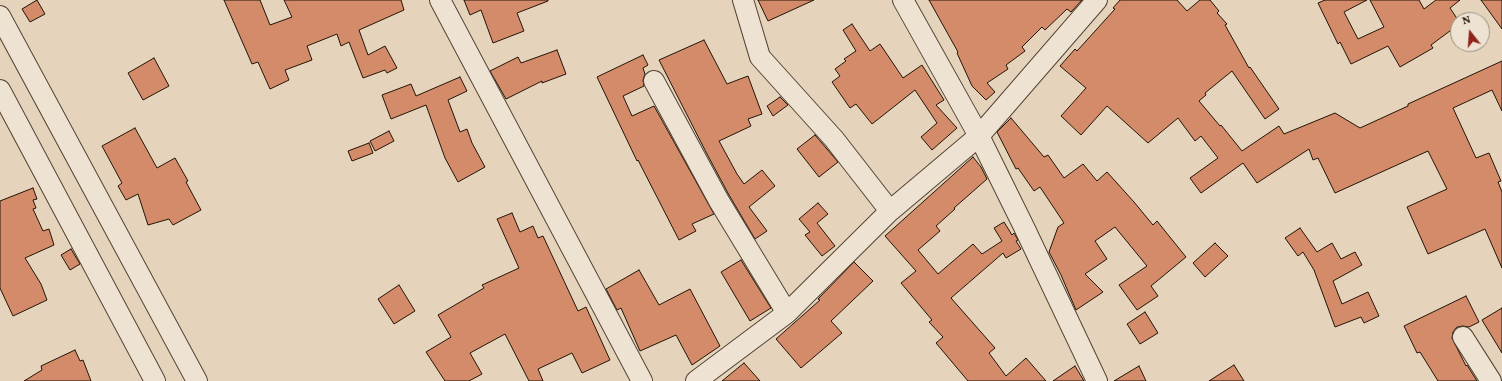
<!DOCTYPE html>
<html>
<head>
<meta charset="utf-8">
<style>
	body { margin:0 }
	#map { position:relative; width:1502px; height:381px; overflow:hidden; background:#e5d4bb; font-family:Vollkorn,serif }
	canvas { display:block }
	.north { position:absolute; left:1450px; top:12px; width:40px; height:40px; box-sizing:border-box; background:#eee3d3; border:1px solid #9c9081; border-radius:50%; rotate:343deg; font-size:11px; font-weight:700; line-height:16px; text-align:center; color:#221407 }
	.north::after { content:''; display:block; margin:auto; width:14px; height:18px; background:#8f2418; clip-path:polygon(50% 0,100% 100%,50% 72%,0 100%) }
</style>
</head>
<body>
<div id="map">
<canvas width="1502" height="381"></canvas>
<div class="north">N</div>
</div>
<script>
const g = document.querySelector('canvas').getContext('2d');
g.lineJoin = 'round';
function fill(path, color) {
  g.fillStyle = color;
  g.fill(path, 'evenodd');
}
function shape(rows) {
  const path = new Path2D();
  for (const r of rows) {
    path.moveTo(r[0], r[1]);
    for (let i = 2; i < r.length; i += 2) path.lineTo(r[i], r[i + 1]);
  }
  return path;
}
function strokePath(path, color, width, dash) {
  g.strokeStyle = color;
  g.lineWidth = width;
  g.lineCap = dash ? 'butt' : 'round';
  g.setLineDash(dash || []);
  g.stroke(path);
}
const building = shape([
	[37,0,45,14,30,22,22,9,37,0],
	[224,0,260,0,270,25,292,17,284,0,401,0,404,10,359,30,368,55,385,46,397,68,387,73,385,70,363,78,349,42,341,46,337,34,307,46,312,60,285,70,289,80,270,89,258,62,252,64,224,0],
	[464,0,548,0,548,1,517,13,524,31,493,43,481,10,470,15,464,0],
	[758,0,814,0,768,21,758,0],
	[929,0,1082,0,1071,12,1067,9,1045,30,1042,27,1022,47,1025,51,1006,65,1008,69,987,83,995,92,986,100,972,86,957,53,958,52,929,0],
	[1120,0,1177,0,1187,11,1200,0,1210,0,1219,11,1217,13,1227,24,1225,25,1249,68,1250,67,1279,109,1265,119,1232,71,1205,93,1206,95,1199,101,1220,126,1221,125,1242,151,1279,126,1284,134,1335,113,1360,128,1408,106,1408,104,1502,61,1502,111,1492,90,1453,108,1476,158,1489,153,1501,181,1498,182,1502,192,1502,268,1485,229,1428,254,1407,207,1447,189,1428,151,1335,193,1318,158,1313,160,1309,149,1257,183,1243,163,1201,193,1190,178,1218,158,1201,136,1195,141,1178,118,1148,143,1107,106,1081,135,1061,116,1086,88,1060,66,1075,49,1077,51,1115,9,1113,8,1120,0],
	[1325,0,1367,0,1344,12,1358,39,1384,27,1370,0,1419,0,1424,9,1436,0,1460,0,1450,8,1458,20,1458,25,1431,45,1433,48,1400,67,1388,46,1351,64,1340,42,1338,44,1318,3,1325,0],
	[1481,0,1502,0,1502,29,1481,0],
	[852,24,870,51,880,44,903,78,922,65,944,100,936,105,957,128,932,150,921,137,937,123,915,90,872,124,856,104,850,108,832,82,840,76,835,69,846,61,844,59,856,51,843,30,852,24],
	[704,40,727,84,748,76,762,114,748,119,751,126,719,141,737,174,744,184,762,170,775,186,749,207,767,231,755,239,729,195,707,154,659,60,704,40],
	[557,50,566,74,542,83,542,81,506,99,490,71,518,57,521,63,557,50],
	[643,55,648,65,643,68,645,74,643,80,644,86,623,96,632,116,654,106,714,214,692,224,696,231,679,240,638,160,637,161,597,77,643,55],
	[154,58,169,86,143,100,128,73,154,58],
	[460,77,467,91,448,100,460,132,467,129,472,143,485,167,458,182,445,158,426,105,391,119,382,95,411,84,416,96,460,77],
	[780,97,788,105,773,116,767,106,780,97],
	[1011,118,1044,157,1048,155,1064,178,1083,164,1097,181,1107,172,1134,202,1153,225,1157,221,1165,231,1186,257,1151,286,1158,296,1137,310,1119,285,1147,266,1115,227,1095,241,1107,259,1085,274,1103,292,1076,310,1061,275,1049,252,1058,227,1064,223,1040,187,1034,191,1018,168,1016,169,997,132,1011,118],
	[135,128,157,168,175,158,188,181,186,182,201,210,173,225,169,219,148,225,138,194,126,200,118,186,122,183,102,146,135,128],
	[389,131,394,141,375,151,370,141,389,131],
	[815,135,838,162,819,177,797,149,815,135],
	[369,143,373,153,352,161,348,151,369,143],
	[973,157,981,167,987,179,954,208,955,209,936,226,940,231,918,250,938,274,973,244,982,254,1002,241,994,228,1004,222,1012,235,1014,233,1018,240,1016,241,1021,249,1006,258,1003,253,951,298,995,348,989,353,1006,376,1026,358,1046,381,968,381,936,343,943,337,929,322,932,320,901,283,916,271,885,236,973,157],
	[33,188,37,199,33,200,36,208,33,209,43,231,49,229,54,245,25,258,41,284,47,300,13,316,0,288,0,201,33,188],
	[818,203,828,214,817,223,835,246,822,256,805,235,810,232,799,219,818,203],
	[512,213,520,232,533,226,538,238,543,236,578,311,586,307,610,360,582,373,572,353,538,369,543,381,529,381,505,334,470,353,482,374,469,381,445,381,426,352,451,337,438,315,484,288,482,285,519,268,497,219,512,213],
	[1300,228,1317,252,1332,243,1341,259,1355,252,1362,265,1333,281,1342,304,1368,292,1379,316,1364,323,1361,317,1335,327,1314,270,1303,252,1298,256,1285,238,1300,228],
	[1215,243,1228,256,1205,277,1193,263,1215,243],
	[71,249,80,264,70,270,61,255,71,249],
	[741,260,771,308,750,321,721,272,741,260],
	[854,262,873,281,831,321,842,333,801,368,776,339,820,300,818,299,854,262],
	[639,270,659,305,690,289,720,346,692,365,676,335,640,351,621,308,617,310,606,289,639,270],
	[399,285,415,311,394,324,378,299,399,285],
	[1466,296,1479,322,1469,327,1463,326,1457,327,1453,332,1452,338,1466,366,1467,365,1477,381,1438,381,1420,352,1417,353,1404,326,1466,296],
	[1502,308,1502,353,1482,320,1502,308],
	[1145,312,1158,333,1140,344,1127,324,1145,312],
	[75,350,80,361,83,360,91,381,24,381,42,370,41,366,75,350],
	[744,363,760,381,722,381,744,363],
	[1234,365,1244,381,1209,381,1234,365],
	[1075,366,1084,381,1053,381,1075,366],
	[1139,366,1146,381,1114,381,1139,366]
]);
fill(building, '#d48b6a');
strokePath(building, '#221407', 1);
const minor = shape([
	[440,0,642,381],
	[743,0,760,57,834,139,890,211],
	[903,0,979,136,1024,227,1097,381],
	[0,16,197,381],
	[654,81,719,201,787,313],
	[0,90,155,381],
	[1463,337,1491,381],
	[696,381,787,313,890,211,979,136,1097,0]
]);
strokePath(minor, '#534434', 22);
strokePath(minor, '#eee3d3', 20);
</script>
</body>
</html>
